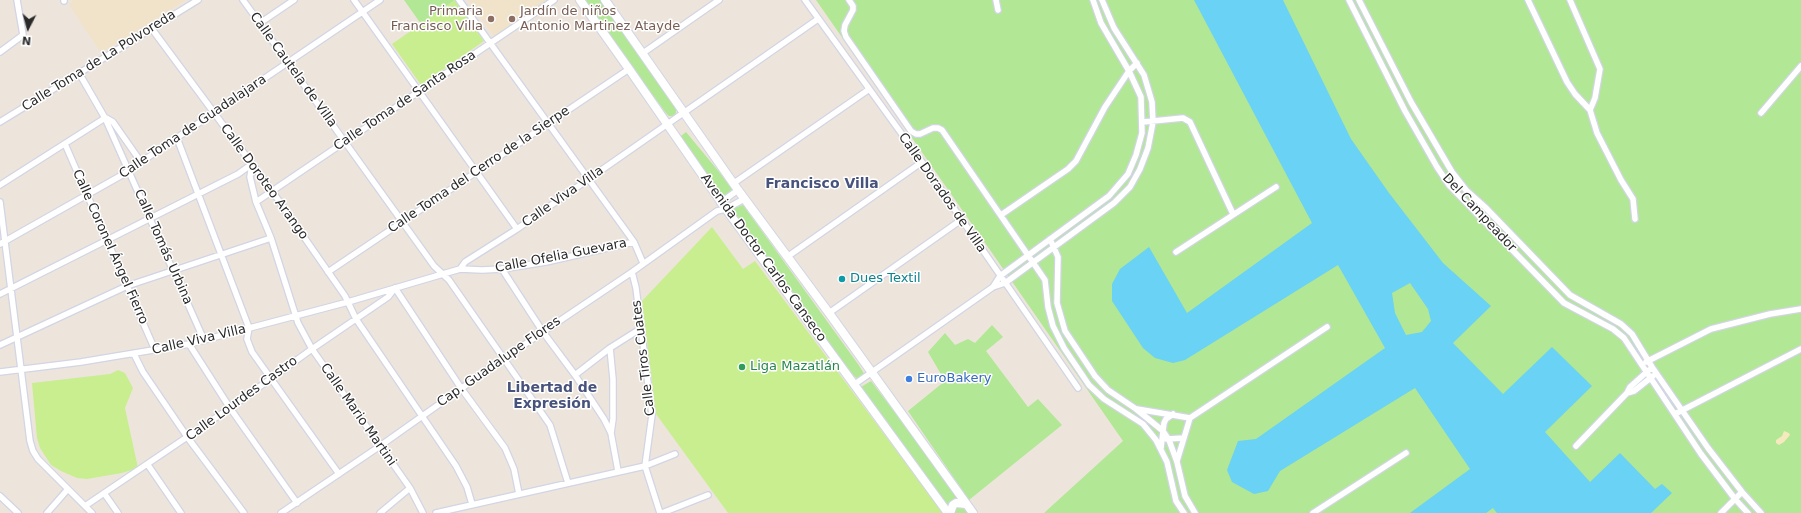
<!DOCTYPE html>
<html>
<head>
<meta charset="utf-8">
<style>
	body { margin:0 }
	#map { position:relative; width:1801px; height:513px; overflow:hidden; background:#ede5dc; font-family:"DejaVu Sans",sans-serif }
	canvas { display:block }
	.north { position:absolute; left:8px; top:8px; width:40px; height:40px; -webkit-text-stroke:3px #fff; paint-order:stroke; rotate:186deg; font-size:11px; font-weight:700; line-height:16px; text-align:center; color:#2a2a2a }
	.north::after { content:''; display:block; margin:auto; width:14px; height:18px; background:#2a2a2a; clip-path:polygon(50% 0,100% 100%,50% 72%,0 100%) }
</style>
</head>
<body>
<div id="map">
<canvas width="1801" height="513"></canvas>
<div class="north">N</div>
</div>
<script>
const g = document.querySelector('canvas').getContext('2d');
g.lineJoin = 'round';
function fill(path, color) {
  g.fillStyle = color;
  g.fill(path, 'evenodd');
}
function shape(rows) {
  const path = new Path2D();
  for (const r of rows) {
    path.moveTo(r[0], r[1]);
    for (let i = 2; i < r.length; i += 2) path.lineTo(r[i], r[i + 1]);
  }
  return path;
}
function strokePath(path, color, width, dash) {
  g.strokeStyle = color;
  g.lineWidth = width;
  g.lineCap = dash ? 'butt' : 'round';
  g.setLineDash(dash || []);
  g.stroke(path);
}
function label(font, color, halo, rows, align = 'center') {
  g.font = font + ' "DejaVu Sans",sans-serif';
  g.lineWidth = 3;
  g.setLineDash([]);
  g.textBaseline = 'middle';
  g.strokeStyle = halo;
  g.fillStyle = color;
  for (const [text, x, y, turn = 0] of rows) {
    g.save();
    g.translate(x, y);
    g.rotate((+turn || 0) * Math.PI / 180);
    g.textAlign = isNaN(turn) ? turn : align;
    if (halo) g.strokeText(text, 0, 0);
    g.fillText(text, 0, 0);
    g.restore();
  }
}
fill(shape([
	[73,0,186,0,101,53,69,5],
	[468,0,549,0,495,38]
]), '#f0e3ca');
fill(shape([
	[404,0,455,0,421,24],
	[582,0,600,0,676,109,676,113,673,116,669,116,666,113],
	[816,0,1801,0,1801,513,1044,513,1123,441],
	[686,132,720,173,734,192,722,198,677,139],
	[743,205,858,364,865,375,859,379,855,377,846,367,730,209],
	[992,325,1003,337,986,351,1028,407,1038,399,1062,425,969,500,908,411,945,381,928,352,945,333,955,345,968,339,975,343],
	[871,381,961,500,970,513,953,513,859,388]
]), '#b2e795');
fill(shape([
	[1784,431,1789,433,1790,435,1784,442,1779,445,1776,443,1776,440,1782,436]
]), '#f4eabd');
fill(shape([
	[455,0,484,41,421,85,392,44],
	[712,227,743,269,755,261,943,513,728,513,656,414,642,301],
	[118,370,125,373,133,388,125,408,138,468,122,473,87,479,77,478,61,471,51,465,40,448,37,438,32,383,110,374]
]), '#c8ee90');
fill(shape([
	[1194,0,1283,0,1351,139,1389,193,1443,263,1491,306,1453,343,1503,394,1552,347,1592,386,1545,432,1590,482,1620,453,1655,489,1662,484,1672,493,1651,513,1497,513,1493,508,1486,513,1410,513,1470,469,1415,388,1280,471,1268,491,1254,494,1232,482,1227,470,1238,441,1256,439,1385,348,1338,265,1185,360,1173,363,1155,358,1143,348,1112,301,1112,284,1120,269,1149,247,1187,313,1312,223],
	[1410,283,1428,309,1431,321,1422,332,1406,335,1395,313,1392,293]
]), '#69d2f5');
const street = shape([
	[64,0,64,1],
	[243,0,434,266,449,280,550,425,568,483],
	[354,0,517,229],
	[459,0,634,242,643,263],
	[805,0,922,162,1078,388],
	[849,0,853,6,853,10,845,25,844,31,846,37,911,131,916,134,920,134,933,128,938,128,942,130,1045,280,1048,307,1053,326,1064,348,1089,385,1104,399,1143,424,1156,440,1167,462,1176,501,1184,513],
	[996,0,998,10],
	[1349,0,1405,111,1437,167,1449,185,1564,303,1613,329,1624,338,1701,454,1735,499,1748,513],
	[1359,0,1411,102,1452,172,1466,190,1485,207,1570,295,1621,324,1632,334,1652,367,1708,448,1742,492,1761,513],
	[1528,0,1567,82,1575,94,1590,110,1597,133,1621,180,1633,199,1635,219],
	[1570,0,1600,69,1595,98,1590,110],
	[260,23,294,0],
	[152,29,272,191,345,296,356,319,456,466,467,487,472,504],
	[0,52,23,35,17,0],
	[643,53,719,0],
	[79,73,105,118,204,340],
	[1761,113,1801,66],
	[106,118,113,122,141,162],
	[0,122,198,0],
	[1143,122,1183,118,1190,122,1233,214],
	[177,138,249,328,247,339,252,352,339,474],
	[65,144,155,350],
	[252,164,250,177,256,202,271,238,298,323,312,349,410,488,423,513],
	[734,183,868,90],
	[0,185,105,118],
	[0,202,30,441,33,451,38,459,92,513],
	[256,202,554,0],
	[720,203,738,190],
	[1001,215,1068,169,1076,161,1105,107,1129,71,1137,63],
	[1050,239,1058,257,1057,303,1065,331,1095,376,1108,390,1136,409,1163,431,1169,440,1177,462,1185,496,1195,513],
	[0,244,122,175,380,0],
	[1176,252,1276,187],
	[787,257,922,162],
	[460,269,465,262,517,229,818,19],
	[502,269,543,332,575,375,604,419,611,433,618,471],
	[328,272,629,69],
	[632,272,636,288,652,415,645,466,660,513],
	[993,287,1000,276,1109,196,1128,174,1136,155,1142,133,1141,97,1129,71,1101,23,1093,0],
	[395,288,461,388,505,448,514,469,519,494],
	[0,294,238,174,252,164],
	[829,313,961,220],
	[189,344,230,408,297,503],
	[0,345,127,286,271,238],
	[610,348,613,379,613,419,611,433],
	[134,354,143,372,188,438,244,513],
	[1646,362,1711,329,1770,314,1801,309],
	[0,372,81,362,189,344,348,302,460,269,482,270,502,269,546,262,634,242],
	[575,375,610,348,640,329],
	[855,384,993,287,1005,283,1114,203,1130,187,1140,169,1148,148,1153,122,1152,102,1144,75,1114,28,1102,0],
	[1627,393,1634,391,1653,376],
	[1137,409,1190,418],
	[1675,414,1801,349],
	[1190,418,1327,327],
	[1167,439,1184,438],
	[1576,446,1627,393,1630,387,1649,370],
	[1161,448,1164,423,1166,419,1173,414],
	[1177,461,1190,418],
	[148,465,181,513],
	[104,493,118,513],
	[0,496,18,513],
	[85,506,230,408,312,349,388,297,395,288],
	[47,513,68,489],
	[281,513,380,446,503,359,632,272,717,211,726,209,744,199],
	[380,513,410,488],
	[436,513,645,466,675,454],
	[662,513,708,495],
	[1313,513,1406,453],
	[1721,513,1742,492]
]);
const secondary = shape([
	[580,0,629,69,726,209,948,513],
	[605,0,738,190,829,313,973,513],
	[950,513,953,505,956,503,966,504]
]);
strokePath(street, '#d1d5e4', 8);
strokePath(secondary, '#d1d5e4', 10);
strokePath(street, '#fff', 5.5);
strokePath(secondary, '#fff', 8);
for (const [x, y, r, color] of [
	[491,19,4,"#8d6e63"],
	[512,19,4,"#8d6e63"],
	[842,279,4,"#0f9aa8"],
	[742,367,4,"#2e9e5b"],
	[909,379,4,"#3f7fe0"]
]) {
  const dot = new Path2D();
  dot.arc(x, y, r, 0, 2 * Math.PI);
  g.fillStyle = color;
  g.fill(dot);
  strokePath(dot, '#fff', 1.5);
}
label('13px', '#785e54', '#fff', [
	["Primaria",483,12],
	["Francisco Villa",483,27],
	["Jardín de niños",520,12,"left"],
	["Antonio Martinez Atayde",520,27,"left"]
], 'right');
label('13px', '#2a2a2a', '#fff', [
	["Calle Toma de La Polvoreda",99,61,-32],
	["Calle Cautela de Villa",293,70,54],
	["Calle Toma de Santa Rosa",405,101,-34],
	["Calle Toma de Guadalajara",193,127,-34],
	["Calle Toma del Cerro de la Sierpe",479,170,-34],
	["Calle Doroteo Arango",264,182,54],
	["Calle Dorados de Villa",942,193,55],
	["Calle Viva Villa",563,197,-35],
	["Del Campeador",1479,213,47],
	["Calle Coronel Ángel Fierro",110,247,66],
	["Calle Tomás Urbina",163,247,66],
	["Calle Ofelia Guevara",561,256,-11],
	["Avenida Doctor Carlos Canseco",763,258,54],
	["Calle Viva Villa",199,340,-13],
	["Calle Tiros Cuates",644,358,-97],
	["Cap. Guadalupe Flores",499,362,-35],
	["Calle Lourdes Castro",242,399,-36],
	["Calle Mario Martini",358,415,55]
]);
label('13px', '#0d838f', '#fff', [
	["Dues Textil",850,279]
], 'left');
label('13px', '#27864d', '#fff', [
	["Liga Mazatlán",750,367]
], 'left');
label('13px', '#366cbe', '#fff', [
	["EuroBakery",917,379]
], 'left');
label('bold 14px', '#48537d', '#fff', [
	["Francisco Villa",822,184],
	["Libertad de",552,388],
	["Expresión",552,404]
]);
</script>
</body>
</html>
